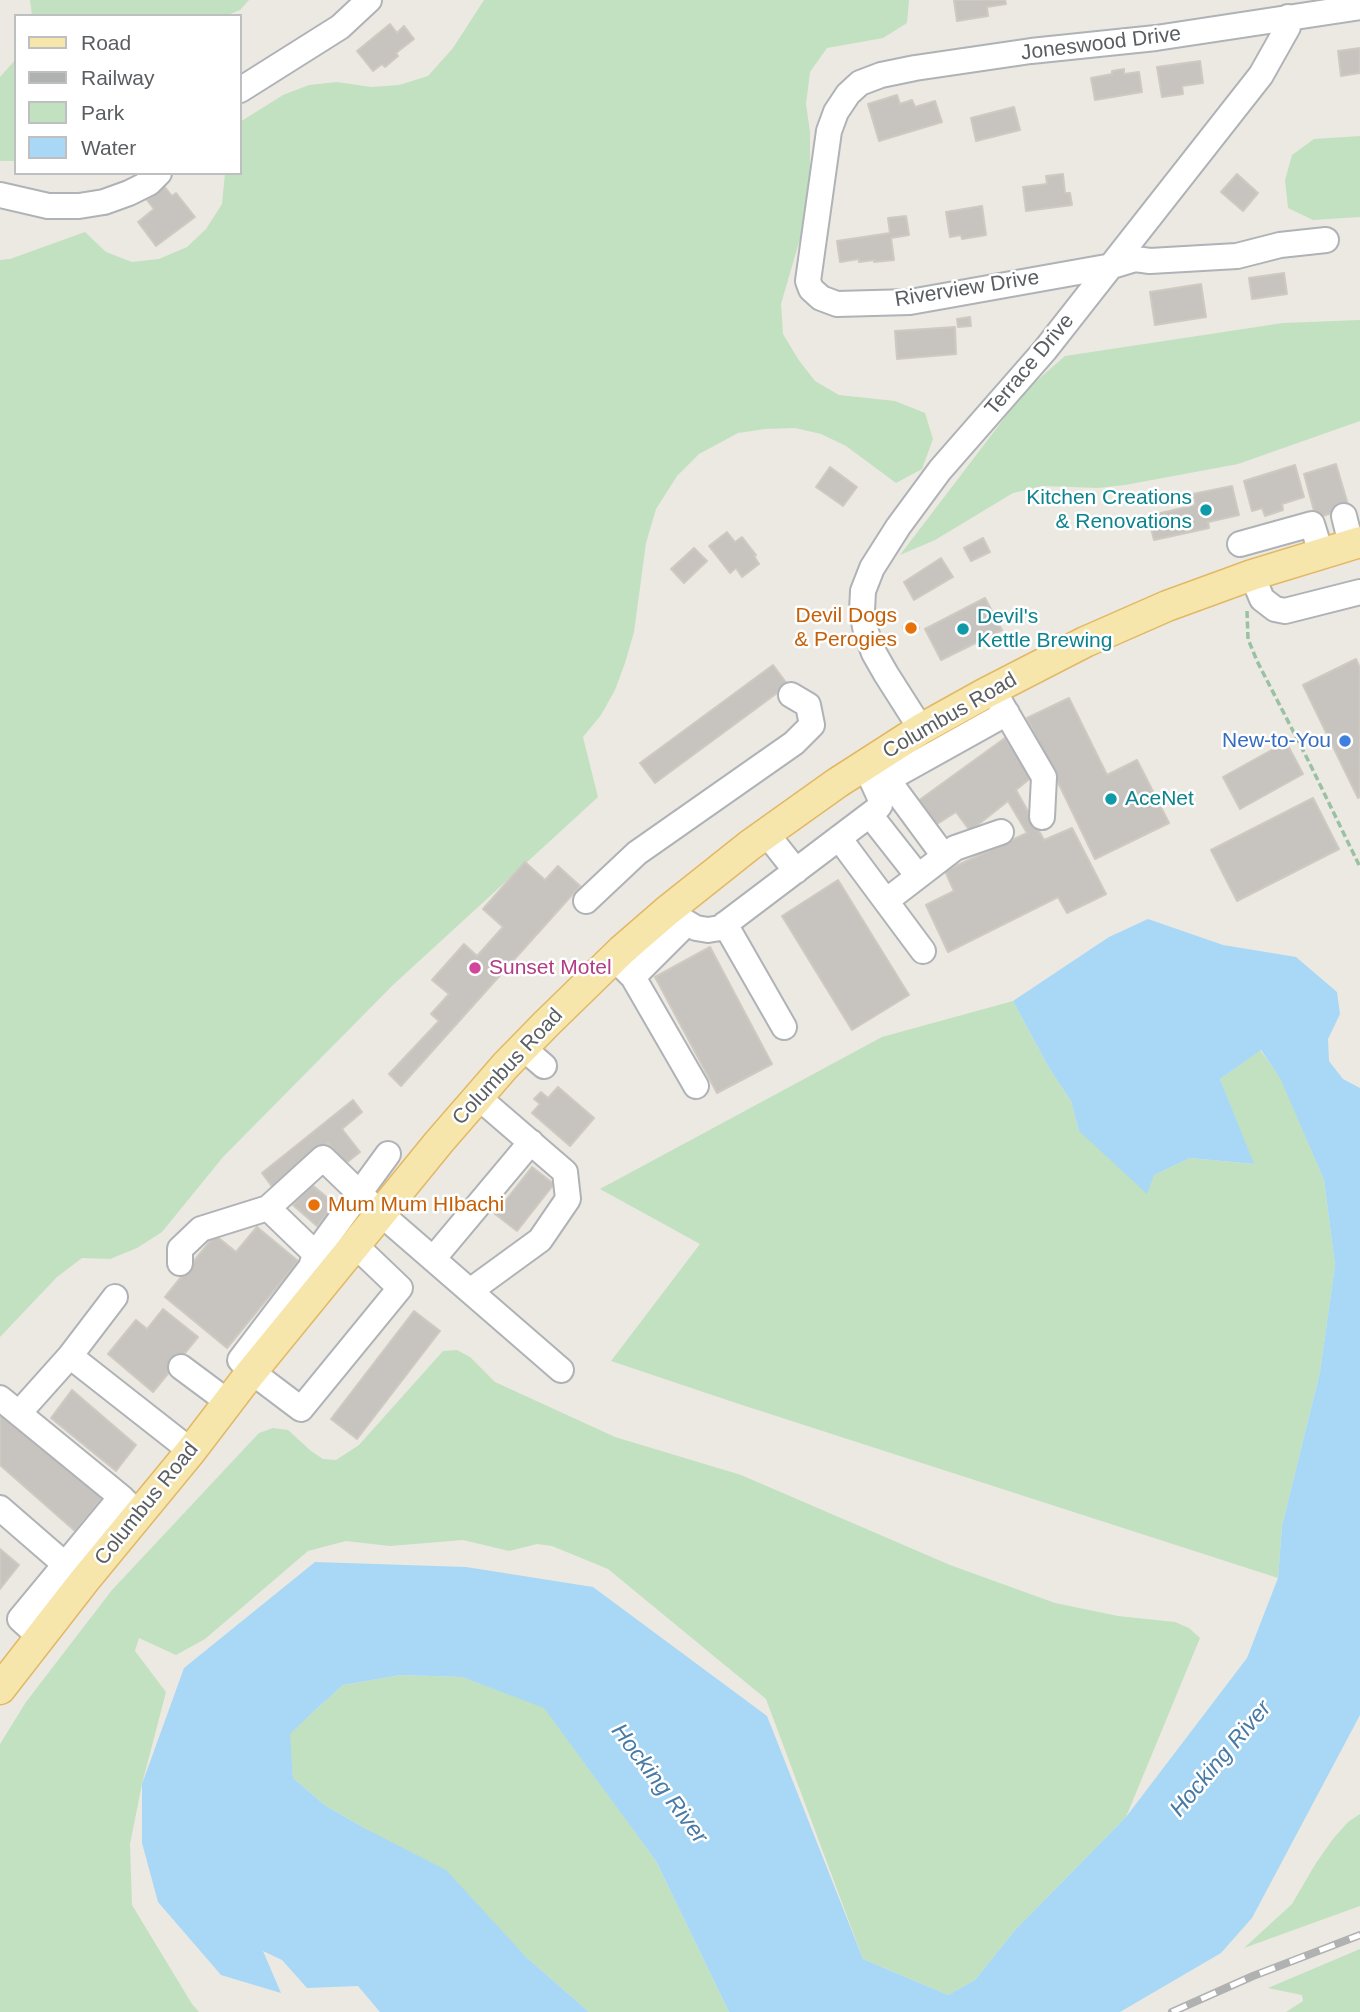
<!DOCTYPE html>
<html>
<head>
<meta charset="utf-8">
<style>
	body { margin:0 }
	#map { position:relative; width:1360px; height:2012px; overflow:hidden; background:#ebe9e2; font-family:Helvetica,sans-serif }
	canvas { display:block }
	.legend { position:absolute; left:14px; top:14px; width:228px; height:161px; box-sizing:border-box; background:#fff; border:2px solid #bdbfc0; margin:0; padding:9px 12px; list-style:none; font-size:21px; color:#5a5e61 }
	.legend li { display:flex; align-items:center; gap:14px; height:35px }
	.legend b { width:35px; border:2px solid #bdbfc0 }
</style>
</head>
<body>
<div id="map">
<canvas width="1360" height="2012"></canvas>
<ul class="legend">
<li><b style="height:9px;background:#f6e6ac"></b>Road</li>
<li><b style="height:9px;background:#b0b1b1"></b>Railway</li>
<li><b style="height:19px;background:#c2e1c0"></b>Park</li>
<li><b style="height:19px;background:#a8d8f6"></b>Water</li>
</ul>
</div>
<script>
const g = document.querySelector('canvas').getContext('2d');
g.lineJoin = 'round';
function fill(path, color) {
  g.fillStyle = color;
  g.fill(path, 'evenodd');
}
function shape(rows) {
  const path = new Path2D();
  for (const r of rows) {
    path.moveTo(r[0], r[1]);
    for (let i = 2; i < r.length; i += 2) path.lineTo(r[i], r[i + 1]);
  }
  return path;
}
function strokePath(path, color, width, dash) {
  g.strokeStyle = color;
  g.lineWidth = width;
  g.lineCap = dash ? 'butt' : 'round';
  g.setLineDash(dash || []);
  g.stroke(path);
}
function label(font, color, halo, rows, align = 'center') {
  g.font = font + ' Helvetica,sans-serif';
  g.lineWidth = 5;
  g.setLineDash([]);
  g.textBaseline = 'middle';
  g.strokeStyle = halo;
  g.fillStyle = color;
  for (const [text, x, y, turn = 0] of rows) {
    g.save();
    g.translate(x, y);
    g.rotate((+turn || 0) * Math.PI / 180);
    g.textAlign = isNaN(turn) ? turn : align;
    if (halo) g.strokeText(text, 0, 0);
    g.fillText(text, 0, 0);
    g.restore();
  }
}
fill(shape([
	[30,0,249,0,240,10,225,16,32,16],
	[484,0,909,0,907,23,883,38,827,48,810,72,806,104,810,132,810,196,804,225,781,304,783,334,798,359,815,381,839,395,895,401,925,413,933,439,922,469,896,483,846,446,821,434,795,428,765,429,738,433,699,454,677,476,656,509,646,543,634,632,625,663,615,690,601,715,583,737,598,797,393,985,223,1157,162,1232,137,1248,110,1259,82,1258,57,1277,0,1337,0,260,10,259,85,232,106,252,132,262,159,259,187,247,206,229,222,204,225,173,240,173,240,122,283,95,309,85,337,82,371,87,399,85,428,76,453,48],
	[16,59,16,161,0,161,0,77],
	[1360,136,1360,217,1313,220,1288,208,1285,180,1292,155,1314,139],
	[1360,320,1360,421,1238,464,1125,485,1098,488,1043,486,1013,493,935,540,900,555,1025,391,1065,356,1283,323],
	[1013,1001,1049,1068,1071,1101,1079,1131,1154,1175,1190,1158,1253,1164,1220,1079,1260,1050,1280,1077,1324,1180,1335,1265,1320,1372,1282,1526,1278,1578,739,1404,611,1361,700,1244,600,1189,882,1037],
	[457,1350,470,1357,495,1382,615,1437,741,1475,950,1565,1055,1603,1118,1616,1175,1622,1189,1628,1200,1638,1126,1817,1015,1930,975,1980,948,1995,863,1959,766,1699,608,1569,552,1546,537,1544,509,1551,463,1540,390,1546,346,1541,308,1551,205,1639,176,1655,139,1638,135,1651,166,1692,142,1784,130,1844,132,1905,192,2004,199,2012,0,2012,0,1744,26,1702,112,1590,259,1433,273,1428,288,1430,311,1451,323,1459,336,1460,359,1445,443,1351],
	[401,1675,462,1677,544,1707,656,1861,729,2012,589,2012,526,1957,366,1829,326,1806,293,1778,289,1734,312,1713,343,1685],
	[1360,1814,1360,1906,1244,1948,1292,1904,1316,1863,1333,1839,1348,1822],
	[1360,1949,1360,2012,1286,2012,1303,2001,1302,1995,1268,1988]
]), '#c2e1c0');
fill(shape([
	[1148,919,1223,945,1296,957,1337,992,1340,1014,1328,1039,1329,1061,1343,1079,1360,1088,1360,1715,1252,1918,1221,1953,1120,2012,729,2012,656,1861,544,1708,462,1677,401,1675,343,1685,312,1713,290,1734,293,1778,326,1806,366,1829,446,1870,526,1957,589,2012,380,2012,358,1986,307,1988,282,1960,263,1951,281,1993,221,1975,158,1902,142,1843,142,1784,184,1668,315,1562,466,1567,593,1587,767,1716,863,1959,948,1995,975,1980,1015,1930,1126,1817,1247,1658,1278,1578,1282,1526,1320,1372,1335,1265,1324,1180,1280,1078,1261,1050,1220,1079,1254,1164,1190,1158,1154,1175,1147,1194,1079,1131,1071,1101,1049,1068,1013,1001,1109,937]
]), '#a8d8f6');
const building = shape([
	[954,0,1005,0,1006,4,987,7,988,16,957,21,954,0],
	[390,24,397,33,404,26,414,39,396,53,398,56,385,67,382,64,373,71,357,51,390,24],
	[1360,48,1360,73,1341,76,1338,51,1360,48],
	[1200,61,1203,83,1182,86,1183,94,1162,97,1157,67,1200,61],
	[1124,69,1124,74,1139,72,1142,92,1095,100,1091,78,1112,74,1112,71,1124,69],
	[897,95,900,104,912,100,915,107,935,101,942,122,879,141,868,104,897,95],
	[1014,107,1020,130,976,141,971,118,1014,107],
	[1063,174,1065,193,1070,193,1072,205,1026,211,1023,187,1047,184,1046,176,1063,174],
	[1237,174,1258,193,1243,211,1221,192,1237,174],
	[164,186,172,196,176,193,195,217,156,246,138,222,154,209,147,200,164,186],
	[982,206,986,235,962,239,961,235,950,237,946,212,982,206],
	[906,216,909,235,891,238,894,260,874,262,874,260,859,262,859,259,840,262,837,241,890,233,888,218,906,216],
	[1284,273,1287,294,1252,299,1249,278,1284,273],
	[1201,284,1206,317,1155,325,1150,292,1201,284],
	[970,317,971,326,958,327,957,319,970,317],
	[955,327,956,354,897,359,895,331,955,327],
	[1336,464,1349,508,1316,518,1304,474,1336,464],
	[1295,465,1304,497,1282,504,1283,510,1265,516,1262,508,1252,511,1244,481,1295,465],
	[830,467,857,487,843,506,816,487,830,467],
	[1232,486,1239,515,1208,522,1209,528,1154,540,1148,516,1195,505,1193,494,1232,486],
	[727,532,735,542,742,537,756,555,754,556,759,564,742,577,736,568,730,573,709,546,727,532],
	[983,538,990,552,971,561,964,548,983,538],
	[694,548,707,561,684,583,671,569,694,548],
	[941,558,953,577,914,600,904,582,941,558],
	[985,598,1002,630,941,660,925,629,985,598],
	[915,621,919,628,907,634,903,627,915,621],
	[1356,659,1360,668,1360,797,1358,798,1303,685,1356,659],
	[773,665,788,685,655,783,640,763,773,665],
	[1069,698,1107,775,1137,760,1169,823,1095,859,1027,718,1069,698],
	[1005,738,1032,777,1016,790,1044,840,1072,828,1106,894,1067,913,1058,897,948,952,926,905,954,891,945,871,1027,833,1008,801,970,831,956,812,934,826,918,801,1005,738],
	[1286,742,1303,774,1240,809,1223,777,1286,742],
	[1313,798,1339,849,1237,901,1211,850,1313,798],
	[525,862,545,880,558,866,580,886,401,1086,389,1074,439,1021,431,1014,449,994,432,980,464,944,477,956,503,927,483,909,525,862],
	[838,880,909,995,852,1030,782,916,838,880],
	[710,947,772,1064,717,1093,655,977,710,947],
	[558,1087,594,1118,570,1146,532,1113,540,1104,534,1099,541,1092,548,1098,558,1087],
	[353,1100,362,1112,342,1129,360,1152,345,1164,328,1143,273,1188,262,1173,353,1100],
	[532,1167,554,1184,517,1231,495,1214,532,1167],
	[311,1184,335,1204,317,1226,293,1205,311,1184],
	[257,1227,298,1261,227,1348,165,1297,215,1235,236,1252,257,1227],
	[163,1309,198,1337,153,1392,108,1354,136,1320,147,1329,163,1309],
	[414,1311,440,1331,357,1439,331,1419,414,1311],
	[72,1390,136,1445,116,1471,51,1418,72,1390],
	[0,1406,107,1492,75,1531,0,1465,0,1406],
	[0,1549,19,1565,0,1589,0,1549]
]);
fill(building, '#c7c3be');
strokePath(building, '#cfcac1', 2);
const minor = shape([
	[240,90,340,27,369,0],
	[0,195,48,206,79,206,104,202,129,193,149,183,159,173],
	[1326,240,1280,245,1237,256,1150,261,1135,259,1112,266,910,302,837,304,821,298,811,289,808,281,829,131,836,112,848,94,860,83,881,75,915,68,1031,51,1156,38,1360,7],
	[1344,516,1351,544],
	[1240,544,1312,524,1321,553],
	[1252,575,1262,599,1275,609,1285,611,1360,592],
	[999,700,1044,777,1042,817],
	[921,729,886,674,874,653,866,632,862,611,863,591,872,568,898,527,940,470,1045,350,1261,75,1288,27,1288,17],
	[888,780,944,856],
	[876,786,1007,713],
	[870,815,918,876],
	[766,833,796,871],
	[839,838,923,951],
	[586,901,637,853,794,743,812,725,808,705,791,695],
	[886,901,955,848,1001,832],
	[667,911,696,928,708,930,720,928,876,810,880,805,880,798,865,765],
	[725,924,784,1027],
	[614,958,633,977,696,1086],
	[633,977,687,923],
	[523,1048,544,1066],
	[268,1208,323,1158,380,1213,561,1370],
	[355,1245,400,1288,301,1409,252,1372,240,1360,311,1267,315,1254,388,1154],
	[433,1259,531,1142],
	[180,1263,180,1249,201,1229,268,1208,325,1263],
	[470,1291,540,1240,568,1199,565,1172,478,1097],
	[70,1356,191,1451],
	[181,1367,228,1402],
	[0,1398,121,1497,131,1507],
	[19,1413,70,1356,115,1297],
	[0,1508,76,1574],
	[40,1637,20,1619,121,1497]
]);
const major = shape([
	[0,1689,84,1581,191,1451,249,1375,439,1142,505,1066,546,1024,622,950,667,911,750,845,837,783,921,729,984,694,1085,642,1167,606,1252,575,1360,542]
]);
strokePath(minor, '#afb2b6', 28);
strokePath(major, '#e2b864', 33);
strokePath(shape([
	[1247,611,1248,639,1257,661,1309,762,1360,867]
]), '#9ac1a3', 3.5, [7, 3.5]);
strokePath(minor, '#fff', 24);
strokePath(major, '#f6e6ac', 30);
const rail = shape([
	[1172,2012,1253,1976,1360,1935]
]);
strokePath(rail, '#b0b1b1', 8);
strokePath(rail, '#fff', 5, [16]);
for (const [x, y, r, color] of [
	[1206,510,7,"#0f9aa8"],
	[911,628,7,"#e8710a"],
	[963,629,7,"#0f9aa8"],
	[1345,741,7,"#3f7fe0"],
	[1111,799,7,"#0f9aa8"],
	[475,968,7,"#d1479c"],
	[314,1205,7,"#e8710a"]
]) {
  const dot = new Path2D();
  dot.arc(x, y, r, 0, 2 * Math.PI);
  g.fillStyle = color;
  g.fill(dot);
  strokePath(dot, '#fff', 2.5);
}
label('21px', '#5a5e61', '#fff', [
	["Joneswood Drive",1101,44,-7],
	["Riverview Drive",967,289,-9],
	["Terrace Drive",1030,365,-50],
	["Columbus Road",950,716,-30],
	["Columbus Road",508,1067,-47],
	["Columbus Road",147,1504,-51]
]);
label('21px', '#0d838f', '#fff', [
	["Kitchen Creations",1192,498,"right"],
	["& Renovations",1192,522,"right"],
	["Devil's",977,617],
	["Kettle Brewing",977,641],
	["AceNet",1125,799]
], 'left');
label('21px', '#c56008', '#fff', [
	["Devil Dogs",897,616],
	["& Perogies",897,640],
	["Mum Mum HIbachi",328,1205,"left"]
], 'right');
label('21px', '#366cbe', '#fff', [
	["New-to-You",1331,741]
], 'right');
label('21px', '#b23c85', '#fff', [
	["Sunset Motel",489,968]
], 'left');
label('italic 23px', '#487aa5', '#fff', [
	["Hocking River",1221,1759,-50],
	["Hocking River",659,1784,53]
]);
</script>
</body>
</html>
